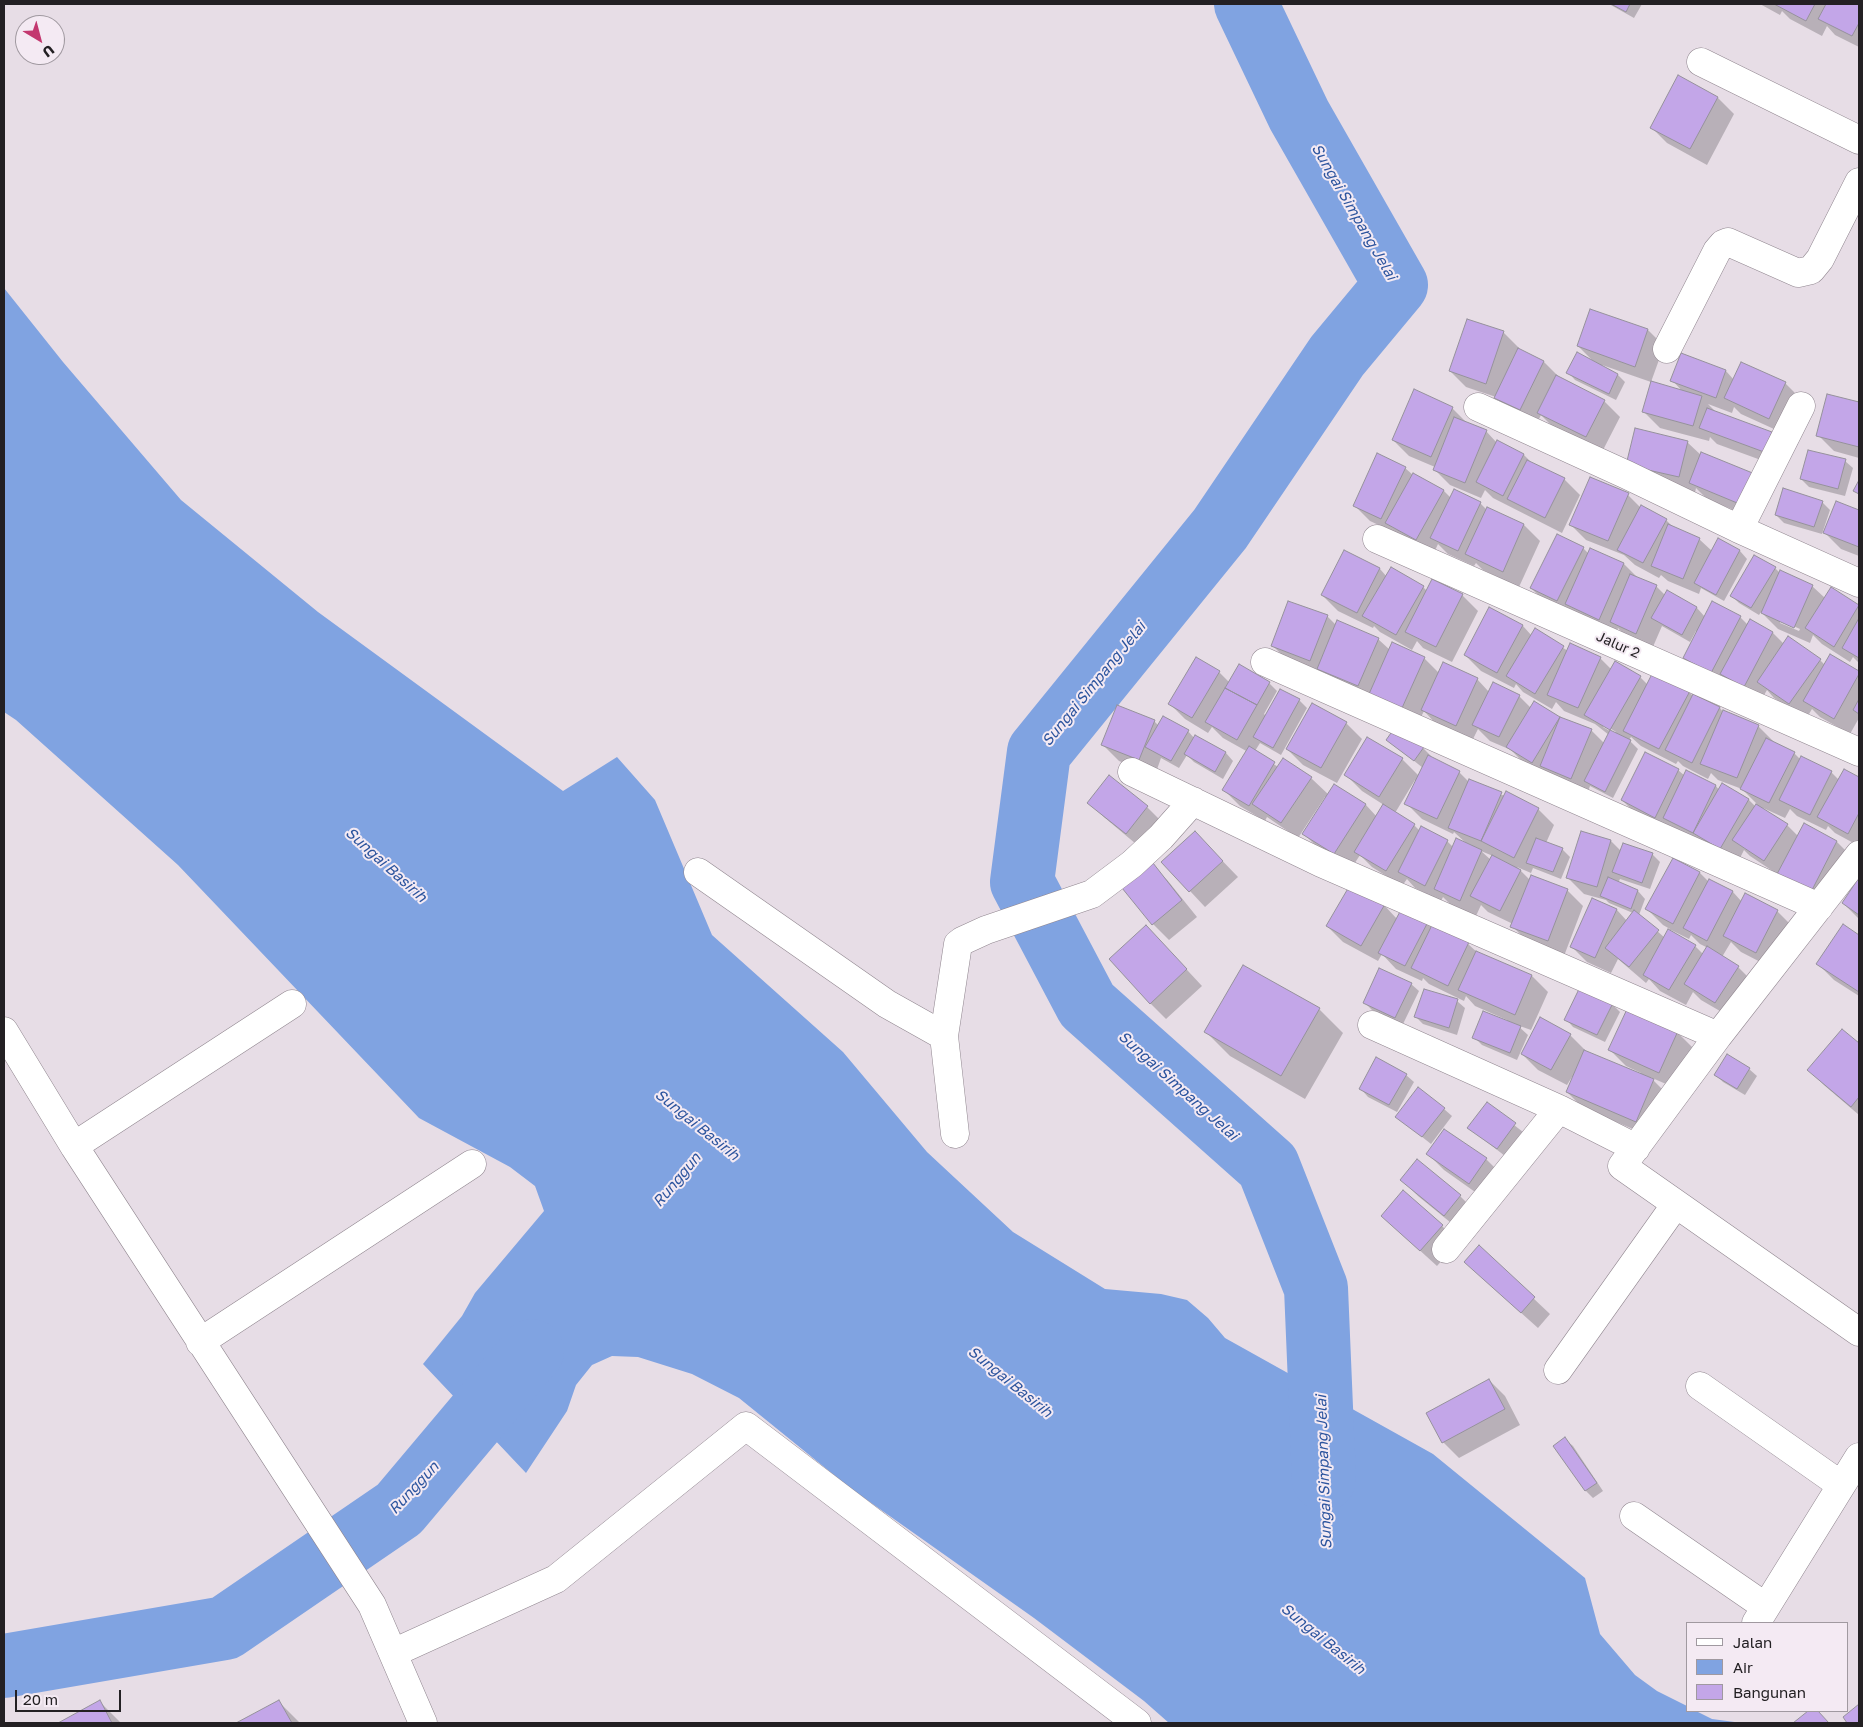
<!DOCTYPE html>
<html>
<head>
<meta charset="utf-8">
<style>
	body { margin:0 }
	#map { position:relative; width:1863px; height:1727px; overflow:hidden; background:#e7dde6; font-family:"Golos Text",sans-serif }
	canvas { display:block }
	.frame { position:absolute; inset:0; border:5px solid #232023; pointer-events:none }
	.legend { position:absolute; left:1686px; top:1622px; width:162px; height:90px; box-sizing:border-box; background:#f4eaf3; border:1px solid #a099a0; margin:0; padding:6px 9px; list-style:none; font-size:15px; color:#232023 }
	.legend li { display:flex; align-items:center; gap:10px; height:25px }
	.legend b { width:25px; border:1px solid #a099a0 }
	.north { position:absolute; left:15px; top:15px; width:50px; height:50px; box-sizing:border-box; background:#f4eaf3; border:1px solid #a099a0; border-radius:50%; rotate:143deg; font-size:14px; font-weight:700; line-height:20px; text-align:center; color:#232023 }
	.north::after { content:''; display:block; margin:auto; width:18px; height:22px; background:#c3386f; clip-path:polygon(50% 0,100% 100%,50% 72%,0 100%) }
	.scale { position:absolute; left:15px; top:1690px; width:106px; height:22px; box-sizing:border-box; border:2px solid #232023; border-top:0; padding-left:6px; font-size:15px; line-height:18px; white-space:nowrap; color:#232023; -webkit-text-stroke:4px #f4eaf3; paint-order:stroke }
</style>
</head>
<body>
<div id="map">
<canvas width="1863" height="1727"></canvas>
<div class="frame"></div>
<ul class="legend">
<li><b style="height:6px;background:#fff"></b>Jalan</li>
<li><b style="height:14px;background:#80a3e1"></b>Air</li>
<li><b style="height:14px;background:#c3a6e8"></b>Bangunan</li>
</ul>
<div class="north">U</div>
<div class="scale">20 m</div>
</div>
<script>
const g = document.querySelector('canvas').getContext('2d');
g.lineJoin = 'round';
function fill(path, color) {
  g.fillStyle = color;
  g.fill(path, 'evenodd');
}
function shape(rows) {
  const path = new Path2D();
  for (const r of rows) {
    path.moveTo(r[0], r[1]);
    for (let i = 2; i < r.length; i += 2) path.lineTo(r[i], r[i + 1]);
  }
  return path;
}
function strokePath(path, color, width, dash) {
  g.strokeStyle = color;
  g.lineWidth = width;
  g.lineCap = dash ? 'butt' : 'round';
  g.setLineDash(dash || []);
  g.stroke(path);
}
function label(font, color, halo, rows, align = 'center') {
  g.font = font + ' "Golos Text",sans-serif';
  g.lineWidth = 4;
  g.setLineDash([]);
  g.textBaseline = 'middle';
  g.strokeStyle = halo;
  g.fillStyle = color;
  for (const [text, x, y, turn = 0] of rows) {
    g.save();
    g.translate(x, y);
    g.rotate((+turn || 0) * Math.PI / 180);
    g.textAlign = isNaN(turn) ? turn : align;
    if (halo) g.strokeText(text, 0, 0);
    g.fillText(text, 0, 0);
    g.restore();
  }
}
fill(shape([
	[4,288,63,362,181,500,318,612,563,791,617,757,655,800,712,935,843,1052,927,1152,1013,1232,1105,1289,1161,1294,1187,1300,1208,1318,1225,1338,1433,1454,1585,1578,1600,1634,1635,1675,1657,1691,1687,1706,1687,1711,1696,1711,1712,1719,1742,1723,1169,1723,1144,1701,1034,1618,850,1488,739,1398,692,1374,638,1357,612,1356,592,1365,576,1385,567,1411,526,1473,423,1364,462,1316,475,1293,544,1211,535,1186,510,1167,419,1118,178,865,16,720,4,712]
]), '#80a3e1');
fill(shape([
	[1609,4,1642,4,1634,18],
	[1760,4,1859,4,1859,47,1835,35,1827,26,1822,36,1790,19,1782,11,1780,15],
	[1678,77,1718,98,1734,114,1707,165,1667,143,1651,127],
	[1591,310,1648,330,1664,346,1651,382,1602,365,1602,367,1618,375,1625,382,1616,400,1575,380,1568,372,1594,362,1578,346],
	[1503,332,1519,348,1519,350,1544,362,1560,378,1604,401,1620,417,1602,452,1554,428,1541,415,1536,425,1511,414,1496,397,1466,387,1450,371],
	[1726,371,1734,380,1785,383,1801,399,1785,434,1741,414,1734,407,1732,413,1708,404,1718,414,1771,434,1787,450,1780,467,1717,444,1710,437,1709,441,1660,428,1644,412,1683,392,1672,380],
	[1828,395,1859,403,1859,458,1834,451,1818,435],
	[1452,408,1469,425,1486,431,1497,443,1524,455,1533,464,1564,479,1580,495,1562,533,1493,498,1485,490,1481,498,1450,485,1434,469,1435,467,1409,456,1393,440],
	[1687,442,1702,456,1758,520,1707,499,1696,488,1695,493,1627,464],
	[1845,461,1853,468,1845,496,1809,487,1801,479],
	[1405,468,1413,475,1444,491,1451,498,1454,491,1481,504,1487,510,1524,525,1540,541,1519,587,1483,570,1476,563,1474,566,1448,554,1438,544,1433,555,1398,534,1370,521,1354,505],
	[1628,495,1641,508,1666,520,1674,528,1699,539,1712,551,1719,540,1740,551,1747,559,1724,601,1701,588,1699,594,1668,581,1661,575,1659,578,1635,565,1624,555,1586,540,1570,524],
	[1822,502,1830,510,1822,534,1784,523,1776,515],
	[1836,502,1859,511,1859,556,1841,549,1824,532],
	[1583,548,1589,554,1591,550,1624,564,1638,578,1656,586,1665,595,1667,592,1697,608,1705,617,1740,617,1748,625,1751,620,1773,633,1784,644,1820,660,1825,665,1830,656,1859,672,1859,718,1850,734,1820,717,1812,709,1806,719,1774,698,1767,690,1760,702,1700,674,1684,658,1698,632,1696,631,1690,642,1662,626,1652,649,1627,638,1618,628,1615,635,1547,604,1531,588],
	[1345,551,1380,569,1387,577,1423,587,1427,591,1462,595,1478,611,1452,662,1423,648,1417,641,1412,650,1380,632,1374,626,1373,628,1338,611,1322,595],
	[1775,568,1780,573,1812,586,1825,598,1831,588,1859,606,1859,663,1853,657,1850,662,1822,644,1813,635,1810,643,1778,629,1761,612,1759,615,1739,603,1732,596],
	[1780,620,1800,629,1799,631,1780,623],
	[1490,609,1523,626,1532,636,1535,630,1568,651,1600,658,1612,670,1640,677,1648,685,1689,692,1693,696,1720,708,1723,712,1758,726,1774,742,1794,753,1801,760,1831,772,1839,780,1844,770,1859,778,1859,846,1835,833,1828,826,1826,830,1797,816,1790,809,1785,818,1763,808,1762,809,1787,825,1799,837,1805,825,1837,842,1853,858,1827,907,1750,856,1744,850,1737,864,1680,834,1674,828,1671,833,1638,816,1622,800,1678,770,1685,776,1716,786,1719,790,1722,785,1749,800,1756,807,1757,804,1742,789,1718,780,1711,773,1708,779,1683,766,1678,761,1676,764,1641,746,1631,737,1629,740,1638,749,1613,798,1590,786,1587,794,1524,763,1511,750,1490,741,1478,729,1472,741,1438,726,1424,711,1418,723,1289,662,1273,646,1327,616,1336,625,1378,639,1390,650,1424,658,1439,673,1477,679,1489,692,1519,696,1531,708,1591,730,1605,744,1609,735,1595,724,1564,711,1556,702,1552,709,1523,692,1516,684,1514,688,1481,671,1465,655],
	[1603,724,1616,732,1615,734,1603,727],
	[1239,666,1269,683,1277,691,1264,714,1266,716,1299,700,1307,708,1281,755,1260,743,1255,751,1278,767,1311,778,1329,795,1335,786,1366,805,1377,817,1384,805,1362,791,1346,775,1402,759,1419,776,1423,768,1388,740,1396,728,1423,748,1431,756,1430,758,1459,772,1469,782,1538,809,1554,825,1546,843,1562,849,1570,857,1561,879,1533,868,1531,873,1517,867,1530,880,1567,890,1583,906,1564,956,1528,942,1512,926,1513,924,1488,912,1481,905,1476,916,1451,905,1443,897,1441,901,1415,888,1407,879,1402,886,1372,867,1360,855,1351,869,1320,850,1304,834,1327,798,1325,797,1298,838,1267,817,1265,821,1240,806,1224,790,1248,752,1223,738,1212,727,1208,733,1185,719,1169,703,1219,672,1229,682],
	[1415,780,1417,781,1406,803,1422,819,1453,834,1454,832,1467,844,1453,847,1447,841,1420,831,1414,825,1395,813],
	[1481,851,1493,856,1491,860],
	[1154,721,1159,726,1188,731,1194,738,1195,736,1226,753,1233,761,1223,779,1194,762,1187,755,1179,768,1161,758,1155,775,1119,761,1103,745],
	[1346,723,1362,739,1337,783,1303,765,1287,749],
	[1110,777,1147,807,1163,823,1142,849,1105,818,1089,803],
	[1611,841,1621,851,1652,854,1660,862,1650,889,1620,879,1618,883,1638,891,1645,899,1639,915,1665,938,1670,929,1663,925,1647,909,1674,859,1700,873,1709,882,1710,881,1733,892,1742,902,1777,911,1793,927,1772,968,1741,952,1731,942,1722,957,1738,967,1754,983,1732,1018,1701,1000,1693,992,1686,1005,1660,991,1649,979,1646,983,1618,959,1611,973,1587,962,1571,946,1592,899,1617,910,1627,921,1633,913,1609,903,1606,900,1584,894,1568,878],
	[1671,930,1689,939,1691,935,1700,944,1708,948,1703,954,1695,946,1670,932],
	[1211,849,1238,877,1205,907,1190,891],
	[1152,865,1168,881,1197,917,1169,940,1153,924,1124,888],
	[1858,881,1859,881,1859,919,1843,903],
	[1384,905,1397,919,1403,908,1435,928,1468,944,1478,953,1532,976,1548,992,1531,1030,1517,1025,1528,1035,1517,1060,1482,1045,1474,1037,1506,1022,1507,1020,1475,1006,1466,996,1464,1001,1429,984,1423,978,1422,981,1396,969,1382,954,1378,961,1343,942,1327,926],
	[1843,926,1859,936,1859,996,1834,980,1818,964],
	[1162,943,1202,986,1166,1019,1150,1003],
	[1411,984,1419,991,1403,1024,1372,1010,1364,1002],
	[1457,1001,1465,1008,1457,1035,1423,1024,1416,1017],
	[1612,1004,1620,1012,1605,1042,1573,1027,1566,1019],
	[1319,1009,1343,1033,1305,1099,1230,1056,1206,1032],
	[1842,1030,1859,1044,1859,1115,1825,1086,1809,1070],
	[1677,1032,1693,1048,1675,1088,1650,1077,1669,1096,1652,1137,1583,1108,1567,1092,1574,1078,1572,1077,1567,1085,1538,1070,1522,1054,1570,1035,1586,1051,1585,1052,1640,1075,1641,1073,1626,1066,1610,1050],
	[1749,1069,1757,1076,1745,1095,1723,1082,1715,1074],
	[1406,1075,1414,1082,1397,1112,1368,1097,1361,1089],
	[1487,1104,1523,1132,1505,1156,1469,1128],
	[1444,1109,1452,1116,1431,1144,1397,1117],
	[1428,1154,1486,1159,1502,1175,1485,1199,1444,1170],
	[1402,1180,1460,1196,1476,1212,1461,1231,1418,1196],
	[1382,1216,1442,1226,1458,1242,1437,1266],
	[1479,1247,1550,1314,1538,1328,1481,1277],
	[1489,1380,1505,1396,1520,1425,1459,1458,1443,1442,1427,1414],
	[1565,1439,1573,1446,1603,1491,1593,1498,1586,1491],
	[100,1702,121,1723,61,1723],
	[279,1702,300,1723,239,1723]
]), '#0003');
strokePath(shape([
	[1246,4,1299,115,1396,285,1337,356,1220,529,1039,752,1022,882,1087,1005,1268,1166,1316,1288,1324,1479],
	[4,1666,225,1628,399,1509,532,1351]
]), '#80a3e1', 64);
const building = shape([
	[1611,4,1630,4,1626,12,1611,4],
	[1774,4,1815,4,1806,21,1774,4],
	[1826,4,1859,4,1859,23,1852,36,1818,19,1826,4],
	[1678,75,1718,97,1690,149,1650,128,1678,75],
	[1590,309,1648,329,1635,367,1577,346,1590,309],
	[1467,319,1504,331,1486,384,1449,371,1467,319],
	[1518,348,1544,361,1520,410,1494,398,1518,348],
	[1577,352,1618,374,1609,394,1566,373,1577,352],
	[1681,353,1726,370,1716,398,1670,381,1681,353],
	[1741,362,1786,382,1769,419,1724,398,1741,362],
	[1556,375,1605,400,1586,437,1537,413,1556,375],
	[1651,381,1702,396,1693,426,1642,412,1651,381],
	[1414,389,1453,407,1431,457,1392,440,1414,389],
	[1827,394,1859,402,1859,447,1816,436,1827,394],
	[1707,408,1772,432,1764,452,1699,428,1707,408],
	[1454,417,1487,430,1465,483,1433,470,1454,417],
	[1635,428,1688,441,1679,477,1626,465,1635,428],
	[1497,440,1524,454,1503,496,1476,482,1497,440],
	[1808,450,1846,459,1838,489,1800,479,1808,450],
	[1701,452,1755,474,1742,505,1689,483,1701,452],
	[1377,453,1406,467,1381,519,1353,506,1377,453],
	[1527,460,1565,478,1545,518,1507,499,1527,460],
	[1413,473,1444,490,1416,540,1385,523,1413,473],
	[1590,477,1629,493,1608,541,1569,525,1590,477],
	[1859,480,1859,494,1853,491,1859,480],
	[1783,488,1823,501,1814,527,1775,515,1783,488],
	[1454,489,1481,502,1458,551,1430,538,1454,489],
	[1836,501,1859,510,1859,547,1823,533,1836,501],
	[1641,505,1667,519,1643,563,1617,550,1641,505],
	[1487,507,1524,524,1503,572,1465,554,1487,507],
	[1668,524,1700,538,1683,579,1651,566,1668,524],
	[1557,534,1584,547,1557,601,1530,588,1557,534],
	[1718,538,1740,550,1716,595,1694,583,1718,538],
	[1590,548,1624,563,1599,620,1565,604,1590,548],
	[1344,550,1380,568,1357,613,1321,595,1344,550],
	[1754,555,1776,567,1751,608,1730,596,1754,555],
	[1391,567,1424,586,1396,635,1362,616,1391,567],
	[1780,570,1813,585,1794,628,1761,613,1780,570],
	[1630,574,1657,585,1636,634,1610,622,1630,574],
	[1432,579,1463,594,1436,647,1405,632,1432,579],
	[1831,587,1859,605,1834,647,1805,628,1831,587],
	[1667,590,1697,607,1682,635,1651,618,1667,590],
	[1288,601,1328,615,1310,661,1271,646,1288,601],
	[1712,601,1741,616,1711,673,1683,658,1712,601],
	[1489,607,1523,625,1497,673,1464,655,1489,607],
	[1859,618,1859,658,1842,648,1859,618],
	[1750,619,1773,632,1744,687,1720,674,1750,619],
	[1337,620,1379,638,1358,686,1317,669,1337,620],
	[1535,628,1564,646,1535,694,1506,676,1535,628],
	[1788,636,1821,659,1789,704,1757,682,1788,636],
	[1392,642,1425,657,1402,708,1369,694,1392,642],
	[1570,643,1601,657,1578,708,1547,695,1570,643],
	[1830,654,1859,671,1859,674,1834,719,1803,701,1830,654],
	[1196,657,1220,671,1192,718,1168,704,1196,657],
	[1615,661,1641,676,1610,730,1584,715,1615,661],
	[1443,662,1478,678,1456,726,1421,710,1443,662],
	[1239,664,1270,682,1257,705,1225,688,1239,664],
	[1653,672,1690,691,1659,749,1623,731,1653,672],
	[1493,682,1520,695,1499,737,1472,725,1493,682],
	[1225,688,1257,705,1237,740,1205,722,1225,688],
	[1280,689,1300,699,1273,748,1253,737,1280,689],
	[1693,694,1720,707,1692,763,1665,750,1693,694],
	[1859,699,1859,714,1853,710,1859,699],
	[1534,701,1560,717,1532,763,1506,747,1534,701],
	[1312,703,1347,722,1321,768,1286,749,1312,703],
	[1117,705,1155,720,1139,760,1101,745,1117,705],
	[1723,710,1759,725,1737,778,1700,764,1723,710],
	[1163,716,1189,730,1171,761,1145,747,1163,716],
	[1560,717,1592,729,1571,779,1540,766,1560,717],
	[1396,726,1424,747,1414,761,1386,740,1396,726],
	[1610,730,1631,740,1605,792,1584,781,1610,730],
	[1195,735,1226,752,1215,772,1184,754,1195,735],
	[1367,737,1403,758,1379,797,1344,775,1367,737],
	[1766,738,1795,752,1769,803,1740,789,1766,738],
	[1249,746,1275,762,1249,806,1222,790,1249,746],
	[1645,752,1679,769,1655,818,1621,800,1645,752],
	[1428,755,1460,771,1437,819,1404,804,1428,755],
	[1801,756,1832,771,1810,815,1779,800,1801,756],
	[1283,758,1312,777,1281,823,1252,804,1283,758],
	[1844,769,1859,777,1859,813,1848,834,1817,817,1844,769],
	[1686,770,1716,785,1693,833,1663,818,1686,770],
	[1109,775,1148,806,1126,834,1087,803,1109,775],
	[1469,779,1502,792,1481,841,1448,828,1469,779],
	[1722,783,1749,799,1720,849,1693,833,1722,783],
	[1334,784,1366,804,1334,854,1302,834,1334,784],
	[1506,791,1539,808,1514,858,1481,841,1506,791],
	[1383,804,1415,824,1386,871,1354,852,1383,804],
	[1756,804,1788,824,1764,861,1732,840,1756,804],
	[1804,823,1837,841,1811,892,1777,874,1804,823],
	[1421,826,1448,840,1425,886,1398,872,1421,826],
	[1195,831,1223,861,1189,892,1161,862,1195,831],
	[1581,831,1611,840,1597,887,1566,878,1581,831],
	[1456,838,1482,850,1460,901,1434,889,1456,838],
	[1536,838,1563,848,1553,872,1526,863,1536,838],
	[1623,843,1653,853,1642,883,1612,872,1623,843],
	[1492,855,1521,870,1500,911,1470,896,1492,855],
	[1673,858,1700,872,1673,924,1645,909,1673,858],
	[1153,863,1182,900,1152,925,1122,888,1153,863],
	[1531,875,1568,889,1548,941,1510,927,1531,875],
	[1608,877,1638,890,1631,909,1600,896,1608,877],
	[1709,879,1733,891,1707,941,1683,928,1709,879],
	[1858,879,1859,880,1859,915,1842,903,1858,879],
	[1350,885,1385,904,1361,946,1326,926,1350,885],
	[1745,893,1778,910,1756,953,1723,936,1745,893],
	[1592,898,1617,909,1595,958,1570,947,1592,898],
	[1403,906,1429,920,1405,966,1378,953,1403,906],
	[1634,910,1659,930,1629,967,1605,948,1634,910],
	[1843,924,1859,935,1859,992,1816,964,1843,924],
	[1146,925,1187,969,1150,1004,1109,959,1146,925],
	[1432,925,1469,942,1448,986,1411,968,1432,925],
	[1668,929,1696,945,1669,990,1643,975,1668,929],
	[1707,946,1739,966,1715,1003,1684,984,1707,946],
	[1476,951,1532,975,1515,1015,1458,990,1476,951],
	[1243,965,1320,1008,1281,1076,1204,1032,1243,965],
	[1379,968,1412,983,1395,1018,1363,1003,1379,968],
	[1580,987,1613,1003,1597,1035,1564,1020,1580,987],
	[1424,989,1458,999,1449,1028,1414,1017,1424,989],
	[1628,1007,1678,1031,1659,1073,1608,1050,1628,1007],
	[1483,1011,1521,1026,1510,1053,1472,1038,1483,1011],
	[1540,1017,1571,1034,1551,1070,1521,1054,1540,1017],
	[1842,1029,1859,1043,1859,1097,1851,1107,1807,1070,1842,1029],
	[1584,1050,1654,1079,1636,1122,1566,1092,1584,1050],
	[1727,1054,1750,1068,1737,1089,1714,1075,1727,1054],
	[1376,1057,1407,1074,1389,1105,1359,1089,1376,1057],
	[1418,1087,1445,1108,1422,1137,1395,1117,1418,1087],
	[1487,1102,1516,1123,1497,1149,1467,1128,1487,1102],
	[1444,1129,1487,1158,1469,1184,1426,1154,1444,1129],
	[1417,1159,1461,1195,1444,1216,1400,1180,1417,1159],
	[1403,1190,1443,1225,1420,1251,1381,1216,1403,1190],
	[1479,1245,1535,1297,1521,1313,1464,1262,1479,1245],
	[1489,1379,1505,1409,1442,1443,1426,1413,1489,1379],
	[1565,1437,1597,1483,1585,1491,1553,1446,1565,1437],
	[100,1700,112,1723,58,1723,100,1700],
	[279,1700,292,1723,236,1723,279,1700],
	[1859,1704,1859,1723,1847,1723,1843,1717,1859,1704],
	[1808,1711,1818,1711,1829,1723,1793,1723,1808,1711]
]);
fill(building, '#c3a6e8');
strokePath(building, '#95919b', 1);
const minor = shape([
	[1701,62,1859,140],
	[1667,349,1717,251,1723,244,1728,242,1798,273,1811,270,1820,259,1859,182],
	[1478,407,1627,475,1739,529,1859,583],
	[1739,529,1801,406],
	[1377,539,1859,752],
	[1265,662,1819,907],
	[1132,772,1321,863,1718,1036],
	[1859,855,1718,1036,1622,1166,1859,1332],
	[698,872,887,1004,944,1036],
	[1372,1025,1559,1109,1636,1148],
	[4,1031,74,1146,372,1605,423,1723],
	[955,1134,944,1036,958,944,962,941,986,930,1092,894,1132,864,1161,837,1193,801],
	[74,1146,292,1004],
	[1446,1249,1559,1109],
	[200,1342,472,1164],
	[1558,1370,1676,1204],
	[1700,1386,1841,1485],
	[1634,1516,1766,1607],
	[1756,1623,1859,1457],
	[393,1653,556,1579,746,1426,1137,1723]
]);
strokePath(minor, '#90868f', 29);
strokePath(minor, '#fff', 28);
label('14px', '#232023', '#f4eaf3', [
	["Jalur 2",1618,645,24]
]);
label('italic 15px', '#2c549e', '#f4eaf3', [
	["Sungai Simpang Jelai",1354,212,60],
	["Sungai Simpang Jelai",1094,684,-51],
	["Sungai Basirih",386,865,42],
	["Sungai Simpang Jelai",1178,1086,42],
	["Sungai Basirih",697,1125,39],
	["Runggun",677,1180,-50],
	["Sungai Basirih",1010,1382,39],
	["Sungai Simpang Jelai",1324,1472,-92],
	["Runggun",414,1488,-47],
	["Sungai Basirih",1323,1639,39]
]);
</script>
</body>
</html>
